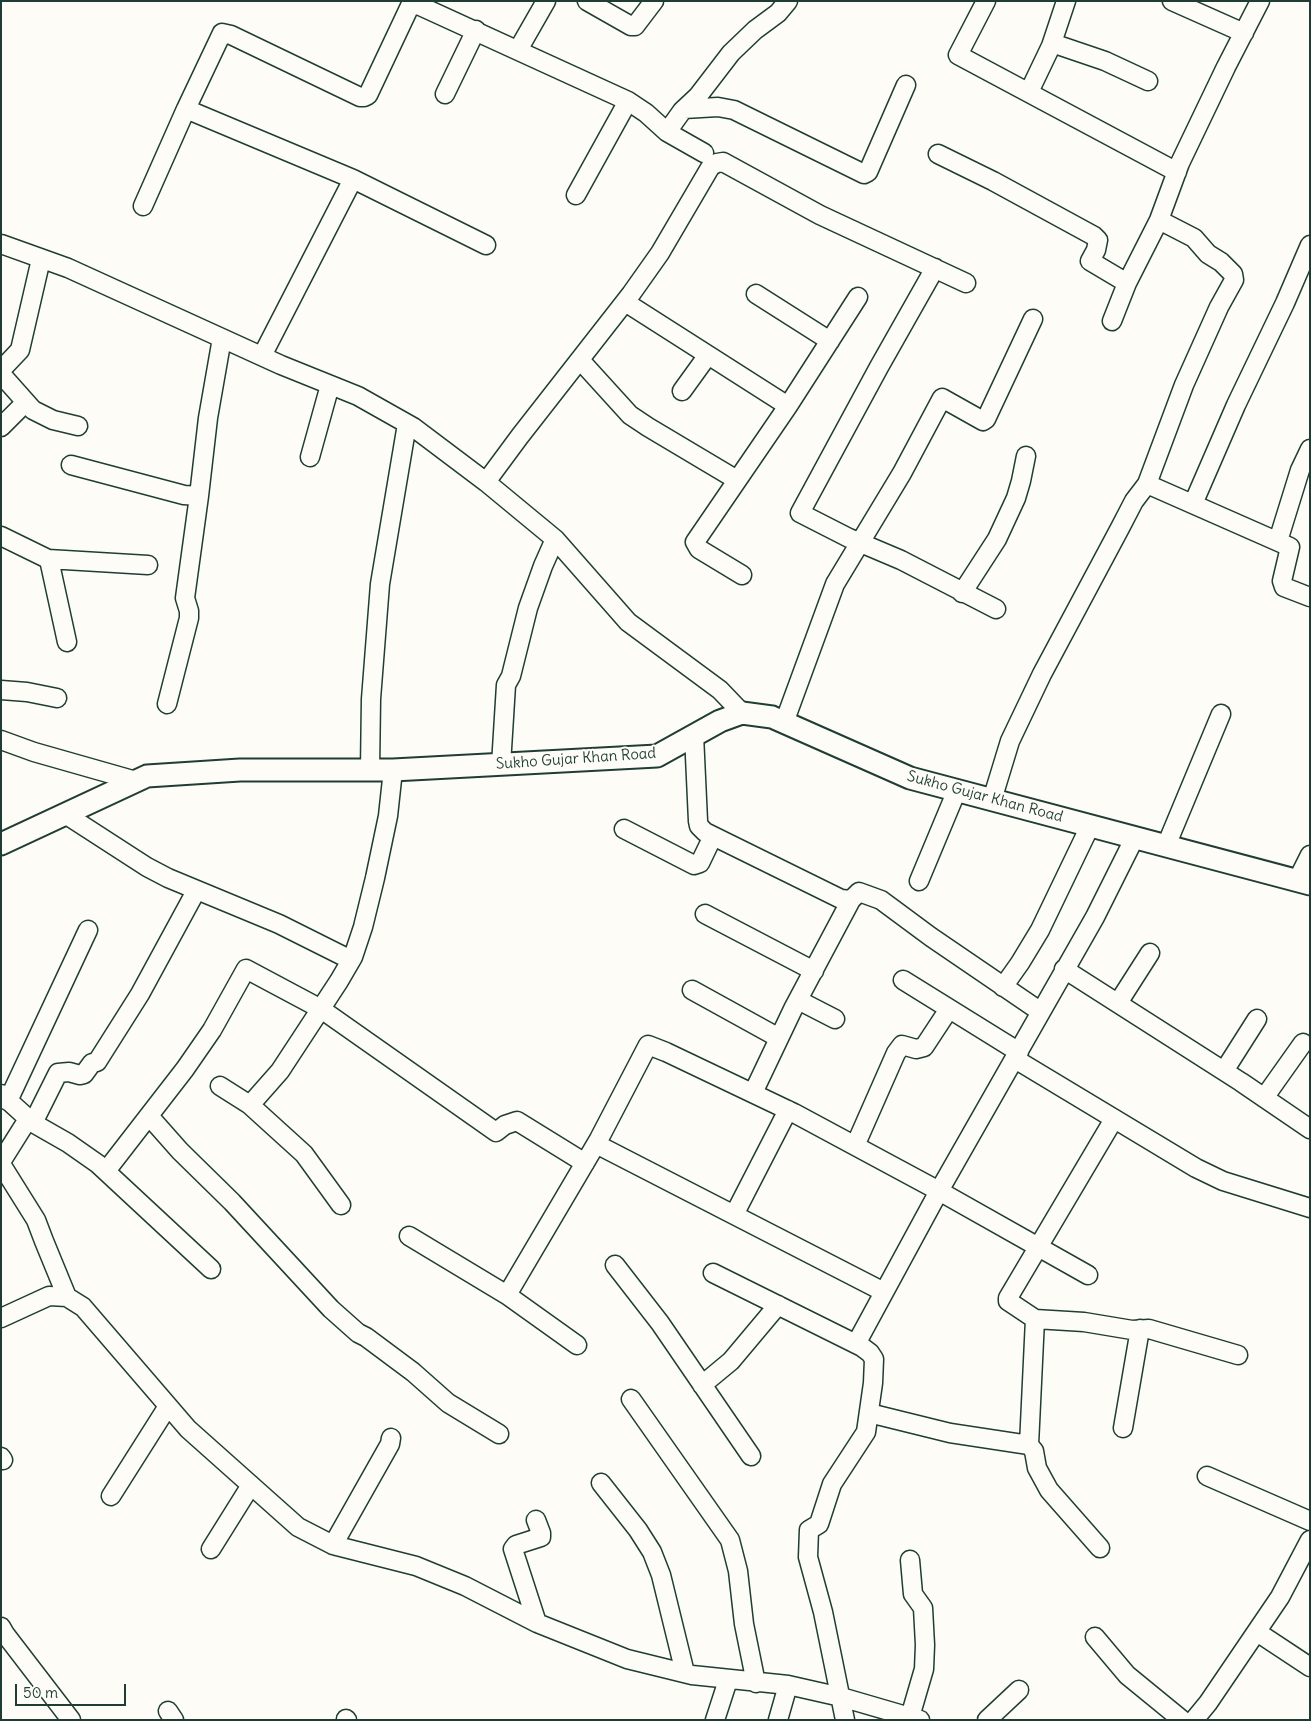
<!DOCTYPE html>
<html>
<head>
<meta charset="utf-8">
<style>
	body { margin:0 }
	#map { position:relative; width:1311px; height:1721px; overflow:hidden; background:#fdfcf7; font-family:Delius,sans-serif }
	canvas { display:block }
	.frame { position:absolute; inset:0; border:2px solid #1f3d34; pointer-events:none }
	.scale { position:absolute; left:15px; top:1684px; width:111px; height:22px; box-sizing:border-box; border:2px solid #1f3d34; border-top:0; padding-left:6px; font-size:15px; line-height:18px; white-space:nowrap; color:#1f3d34; -webkit-text-stroke:4px #fdfcf7; paint-order:stroke }
</style>
</head>
<body>
<div id="map">
<canvas width="1311" height="1721"></canvas>
<div class="frame"></div>
<div class="scale">50 m</div>
</div>
<script>
const g = document.querySelector('canvas').getContext('2d');
g.lineJoin = 'round';
function shape(rows) {
  const path = new Path2D();
  for (const r of rows) {
    path.moveTo(r[0], r[1]);
    for (let i = 2; i < r.length; i += 2) path.lineTo(r[i], r[i + 1]);
  }
  return path;
}
function strokePath(path, color, width, dash) {
  g.strokeStyle = color;
  g.lineWidth = width;
  g.lineCap = dash ? 'butt' : 'round';
  g.setLineDash(dash || []);
  g.stroke(path);
}
function label(font, color, halo, rows, align = 'center') {
  g.font = font + ' Delius,sans-serif';
  g.lineWidth = 4;
  g.setLineDash([]);
  g.textBaseline = 'middle';
  g.strokeStyle = halo;
  g.fillStyle = color;
  for (const [text, x, y, turn = 0] of rows) {
    g.save();
    g.translate(x, y);
    g.rotate((+turn || 0) * Math.PI / 180);
    g.textAlign = isNaN(turn) ? turn : align;
    if (halo) g.strokeText(text, 0, 0);
    g.fillText(text, 0, 0);
    g.restore();
  }
}
const minor = shape([
	[587,1,631,26,635,26,654,1],
	[986,1,958,55,1177,172],
	[1172,1,1244,33],
	[1052,43,1105,61,1148,81],
	[518,50,546,1],
	[1029,92,1051,46,1066,1],
	[445,94,476,30],
	[186,109,222,33,231,35,360,97,364,97,368,95,410,6,418,5,628,101,646,113,667,132,704,153],
	[684,109,718,107,734,110,864,174,868,172,906,85],
	[667,132,682,111,698,96,731,53,755,30,778,13,788,1],
	[938,154,993,181,1094,236,1098,240,1096,250,1090,261,1127,283],
	[576,195,628,101],
	[143,206,186,109,353,179,486,245],
	[1,244,68,268,281,365,358,396,413,427,486,482,555,539,628,622,720,690,742,713],
	[935,268,879,367,800,513,849,538,901,560,996,609],
	[756,294,830,341],
	[625,302,788,406],
	[1112,321,1127,283,1159,220,1180,163,1226,67,1260,1],
	[262,356,353,179],
	[580,360,630,415,648,427,737,480],
	[1,370,20,350,41,259],
	[1,374,33,410,53,420,78,426],
	[682,391,708,355],
	[1,427,26,402],
	[310,457,330,385],
	[71,465,184,495,199,496,208,418,222,338],
	[486,482,520,436,631,294,660,253,711,166,717,163,723,162,820,215,966,283],
	[1147,484,1290,547,1282,581,1284,587,1310,597],
	[1193,504,1236,405,1285,303,1310,245],
	[1,536,48,559,50,564,67,642],
	[1278,541,1300,470,1310,449],
	[48,559,148,565],
	[742,575,699,549,695,542,788,406,858,297],
	[962,593,997,539,1016,498,1021,481,1026,456],
	[1,690,27,692,57,698],
	[167,704,189,618,189,611,185,598,199,496],
	[784,723,835,584,902,473,942,398,983,421,986,419,1033,319],
	[694,735,698,821,699,826,705,832,841,899,851,900,859,892,881,900,931,937,1041,1012],
	[1,740,34,752,136,781],
	[501,765,506,685,511,676,528,608,543,566,555,539],
	[370,770,371,699,380,584,407,424],
	[992,800,1010,741,1042,674,1120,528,1134,501,1147,484,1184,385,1219,307,1234,280,1233,274,1221,262,1208,254,1194,238,1159,220],
	[65,814,147,867,168,878,279,924,351,960],
	[624,829,694,865,700,863,713,836],
	[1166,846,1221,714],
	[919,881,957,790],
	[1297,881,1310,855],
	[705,914,814,971],
	[1064,969,1241,1082,1310,1129],
	[903,980,1019,1052],
	[1003,987,1020,963,1040,930,1090,826],
	[692,990,779,1038],
	[798,1000,835,1019],
	[1118,1003,1150,953],
	[1015,1059,1196,1168,1223,1181,1310,1208],
	[1224,1071,1257,1019],
	[220,1086,250,1105,304,1154,341,1205],
	[753,1093,793,1009,851,900],
	[1,1094,33,1123,68,1143,98,1164,211,1269],
	[1264,1098,1303,1043],
	[8,1101,88,930],
	[250,1105,280,1071,339,981,353,957,363,927,375,878,388,816,393,770],
	[149,1116,180,1151,232,1202,331,1309,358,1333,366,1337,413,1372,448,1403,499,1434],
	[1114,1119,1008,1298,1008,1301,1035,1319,1084,1322,1132,1330,1149,1329,1238,1355],
	[33,1123,58,1073,69,1072,80,1075,84,1074,92,1063,97,1062,140,994,196,891],
	[596,1144,884,1292],
	[855,1146,896,1053,902,1045,916,1049,924,1047,949,1009],
	[1,1162,28,1119],
	[1,1164,36,1220,44,1241,67,1297],
	[106,1171,185,1069,212,1030,246,969,321,1009,496,1132,505,1125,517,1121,585,1163],
	[734,1215,788,1110],
	[409,1236,507,1295,577,1345],
	[615,1265,660,1323,751,1456],
	[713,1273,862,1347,870,1353,874,1359,873,1383,866,1432,832,1484,819,1524,809,1530,808,1557,823,1612,845,1720],
	[507,1295,599,1139,648,1045,666,1052,794,1113,939,1191,1088,1275],
	[1,1318,49,1296,67,1297,83,1307,188,1429,298,1527,333,1545,416,1566,465,1586,537,1623,627,1659,692,1675,788,1685,841,1697,920,1720],
	[856,1344,939,1191,1095,917,1135,837],
	[702,1385,731,1361,778,1305],
	[631,1399,730,1540,738,1571,744,1624,756,1683],
	[869,1413,950,1433,1029,1445,1034,1451,1037,1468,1049,1490,1100,1548],
	[1123,1428,1140,1329],
	[1029,1445,1035,1319],
	[1,1457,3,1460],
	[1207,1476,1310,1521],
	[601,1483,638,1530,652,1552,661,1575,685,1673],
	[111,1496,168,1406],
	[536,1520,541,1533,541,1537,516,1545,513,1549,537,1623],
	[333,1545,390,1444,391,1438],
	[211,1549,251,1485],
	[910,1560,913,1594,923,1608,925,1645,924,1669,910,1717],
	[1,1627,5,1634,71,1720],
	[1257,1632,1310,1667],
	[1095,1637,1127,1675,1182,1720],
	[168,1711,174,1720],
	[346,1719,347,1720],
	[715,1720,728,1680],
	[778,1720,788,1685],
	[987,1720,1019,1690],
	[1194,1720,1208,1703,1280,1597,1310,1540]
]);
const major = shape([
	[1,844,147,776,240,770,393,770,657,756,720,721,742,713,772,717,910,778,1310,884]
]);
strokePath(minor, '#1f3d34', 21);
strokePath(major, '#1f3d34', 25);
strokePath(minor, '#fdfcf7', 18);
strokePath(major, '#fdfcf7', 21);
label('15px', '#1f3d34', '#fdfcf7', [
	["Sukho Gujar Khan Road",576,759,-4],
	["Sukho Gujar Khan Road",985,797,15]
]);
</script>
</body>
</html>
